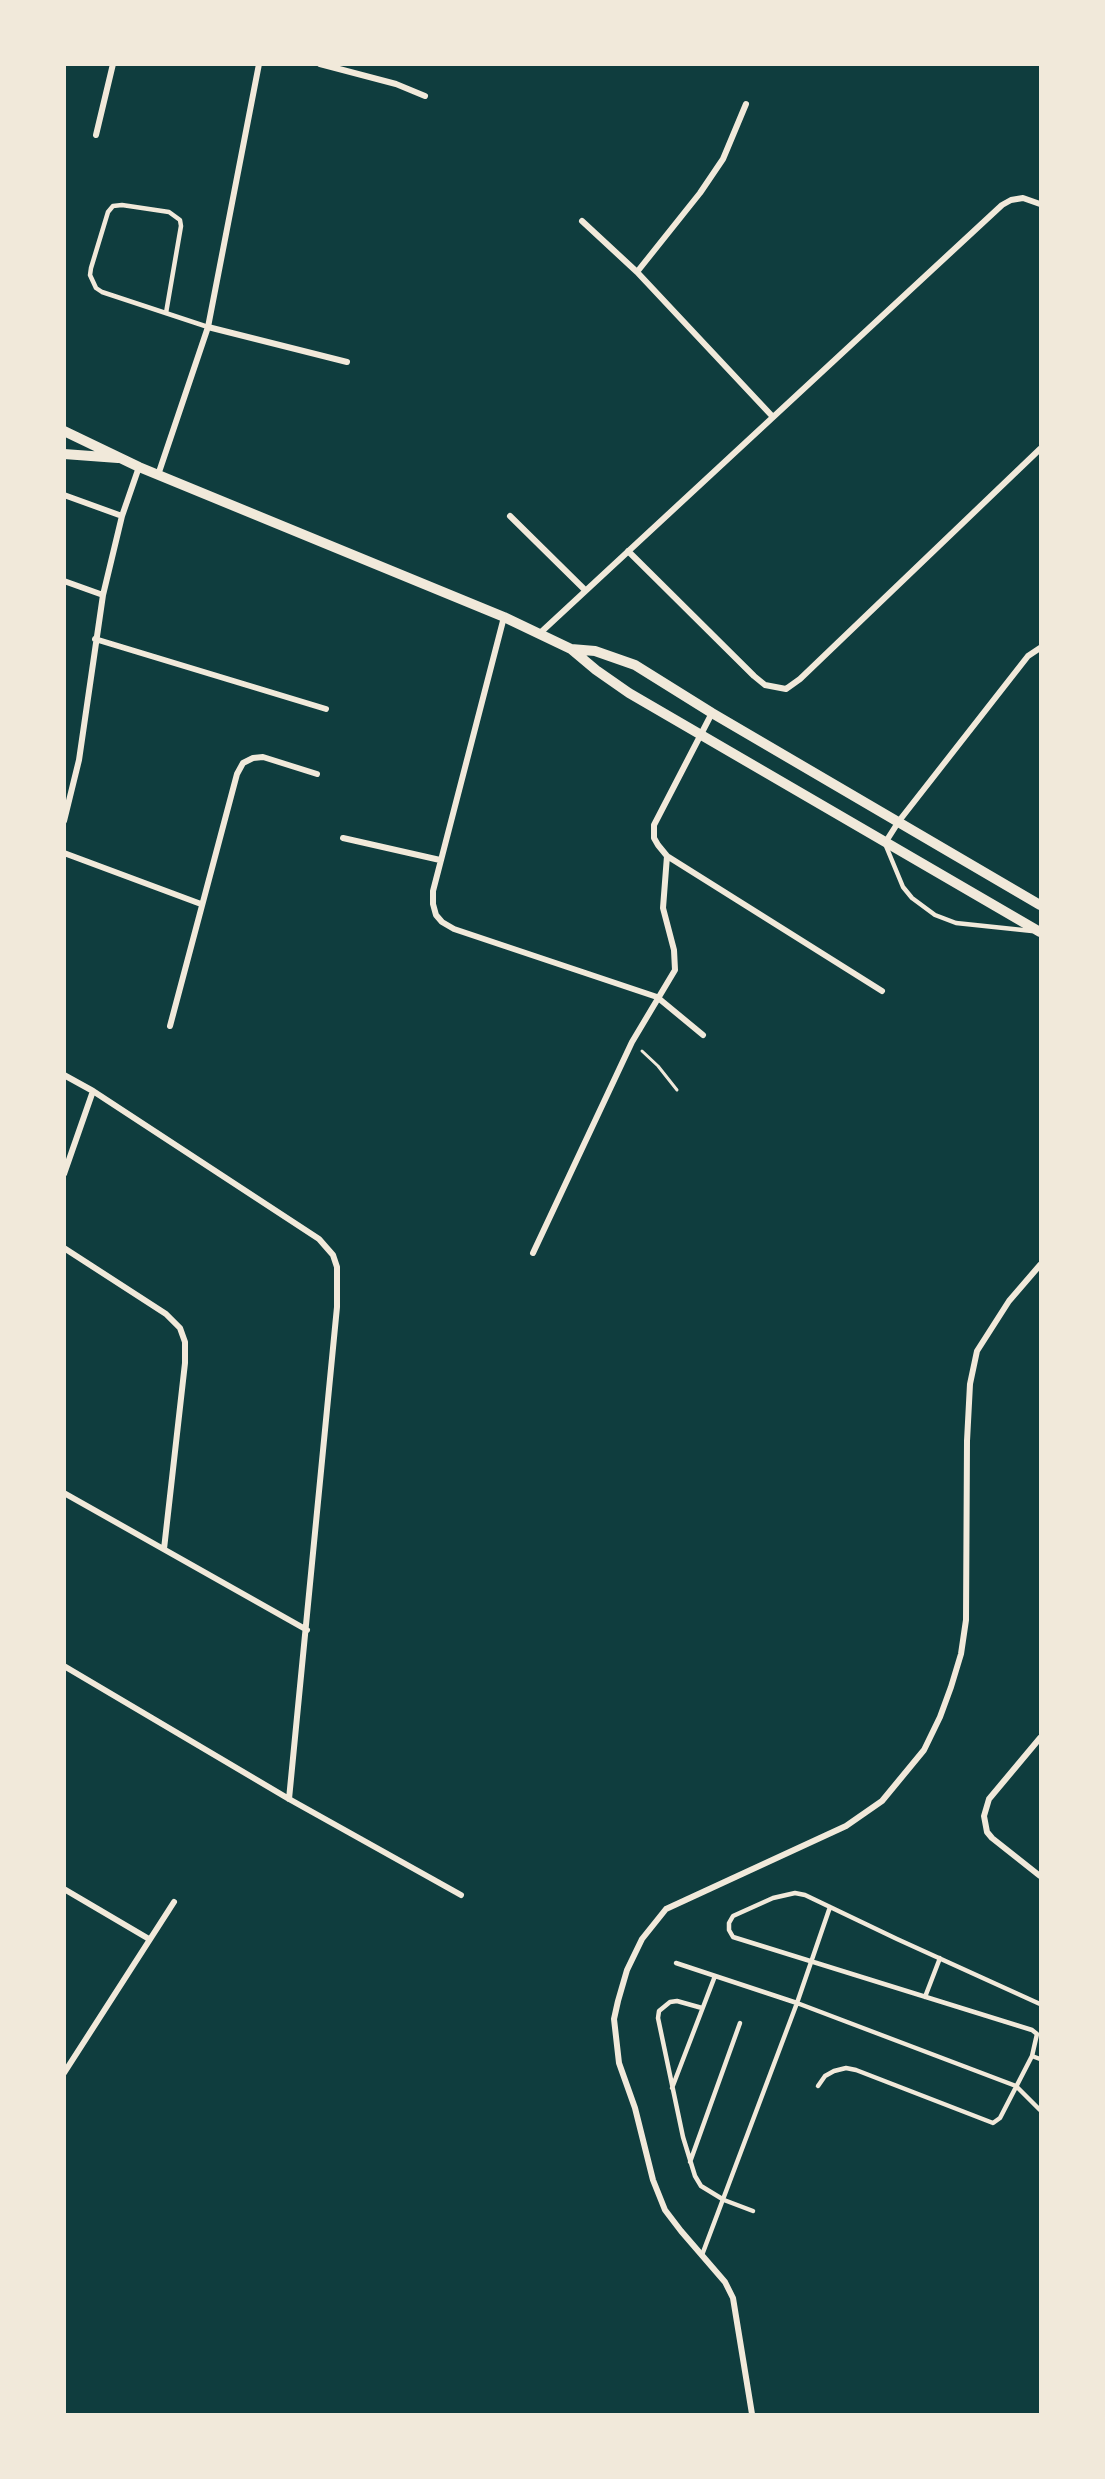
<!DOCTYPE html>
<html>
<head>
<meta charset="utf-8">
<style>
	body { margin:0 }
	#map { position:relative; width:1105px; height:2479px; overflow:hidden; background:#0f3d3e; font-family:"Source Sans 3",sans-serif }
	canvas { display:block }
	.frame { position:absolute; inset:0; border:66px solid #f1e9da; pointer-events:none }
</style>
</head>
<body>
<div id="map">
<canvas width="1105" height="2479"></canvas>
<div class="frame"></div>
</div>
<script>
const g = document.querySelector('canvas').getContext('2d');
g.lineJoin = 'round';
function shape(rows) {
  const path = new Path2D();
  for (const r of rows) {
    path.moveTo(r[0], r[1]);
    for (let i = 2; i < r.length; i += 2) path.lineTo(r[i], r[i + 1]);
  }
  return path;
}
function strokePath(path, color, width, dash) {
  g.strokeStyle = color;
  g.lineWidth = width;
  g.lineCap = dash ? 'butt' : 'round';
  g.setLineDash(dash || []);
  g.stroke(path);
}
strokePath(shape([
	[642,1051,658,1066,677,1090]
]), '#f1e9da', 3);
strokePath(shape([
	[166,313,181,226,180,220,169,212,122,205,113,206,108,212,91,268,90,275,96,288,102,292,208,327],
	[886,846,903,887,912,898,935,915,956,923,1032,931],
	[676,1963,797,2003,1016,2086,1040,2110],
	[925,1997,940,1958],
	[702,2008,677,2001,670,2002,659,2011,658,2018,683,2137,695,2176,701,2186,724,2200,753,2211],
	[1032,2056,1040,2059],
	[818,2086,825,2076,834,2071,846,2068,856,2070,993,2123,1000,2118,1032,2056,1037,2034,1032,2030,733,1937,729,1930,729,1923,733,1916,773,1898,795,1893,805,1895,897,1939,1040,2004],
	[672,2088,715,1976],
	[690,2162,740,2023],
	[702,2255,797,2003,830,1907]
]), '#f1e9da', 4.5);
strokePath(shape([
	[320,64,396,84,425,96],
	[96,135,113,64],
	[582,221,637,272,773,417],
	[637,272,700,193,723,159,746,104],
	[208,327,347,362],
	[158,475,208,327,259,64],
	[64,495,122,516],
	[510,516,585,590],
	[628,551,754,676,765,685,786,689,800,679,1040,449],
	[64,581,103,595],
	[504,617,433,891,433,904,436,915,442,922,454,929,657,997,703,1035],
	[539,634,1002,205,1011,200,1023,198,1040,204],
	[95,639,326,709],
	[712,713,654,825,654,838,658,845,667,856,882,991],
	[64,821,79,760,103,595,122,516,139,467],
	[343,838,440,860],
	[885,843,899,821,1028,656,1040,648],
	[64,853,201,904],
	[170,1026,237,774,243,763,253,758,263,757,317,774],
	[64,1075,93,1091,319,1239,333,1255,337,1267,337,1307,289,1799],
	[64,1174,93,1091],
	[64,1248,166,1314,180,1328,185,1342,185,1363,164,1549],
	[533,1253,632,1042,675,970,674,950,663,908,667,856],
	[64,1493,307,1630],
	[64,1666,289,1799,461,1895],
	[1040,1738,989,1799,984,1816,987,1832,992,1838,1040,1876],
	[64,1889,149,1939],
	[64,2073,174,1902],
	[752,2414,733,2298,725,2282,681,2231,665,2210,653,2180,635,2108,619,2063,614,2019,618,2001,627,1970,642,1939,666,1909,846,1826,882,1801,924,1750,940,1717,951,1687,961,1654,966,1620,967,1441,970,1384,977,1351,1009,1301,1040,1265]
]), '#f1e9da', 6);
strokePath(shape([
	[64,431,139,467,504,617,571,649,596,670,629,693,1040,932],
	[64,454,118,458],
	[571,649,595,651,635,665,712,713,1040,905]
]), '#f1e9da', 10);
</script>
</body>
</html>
